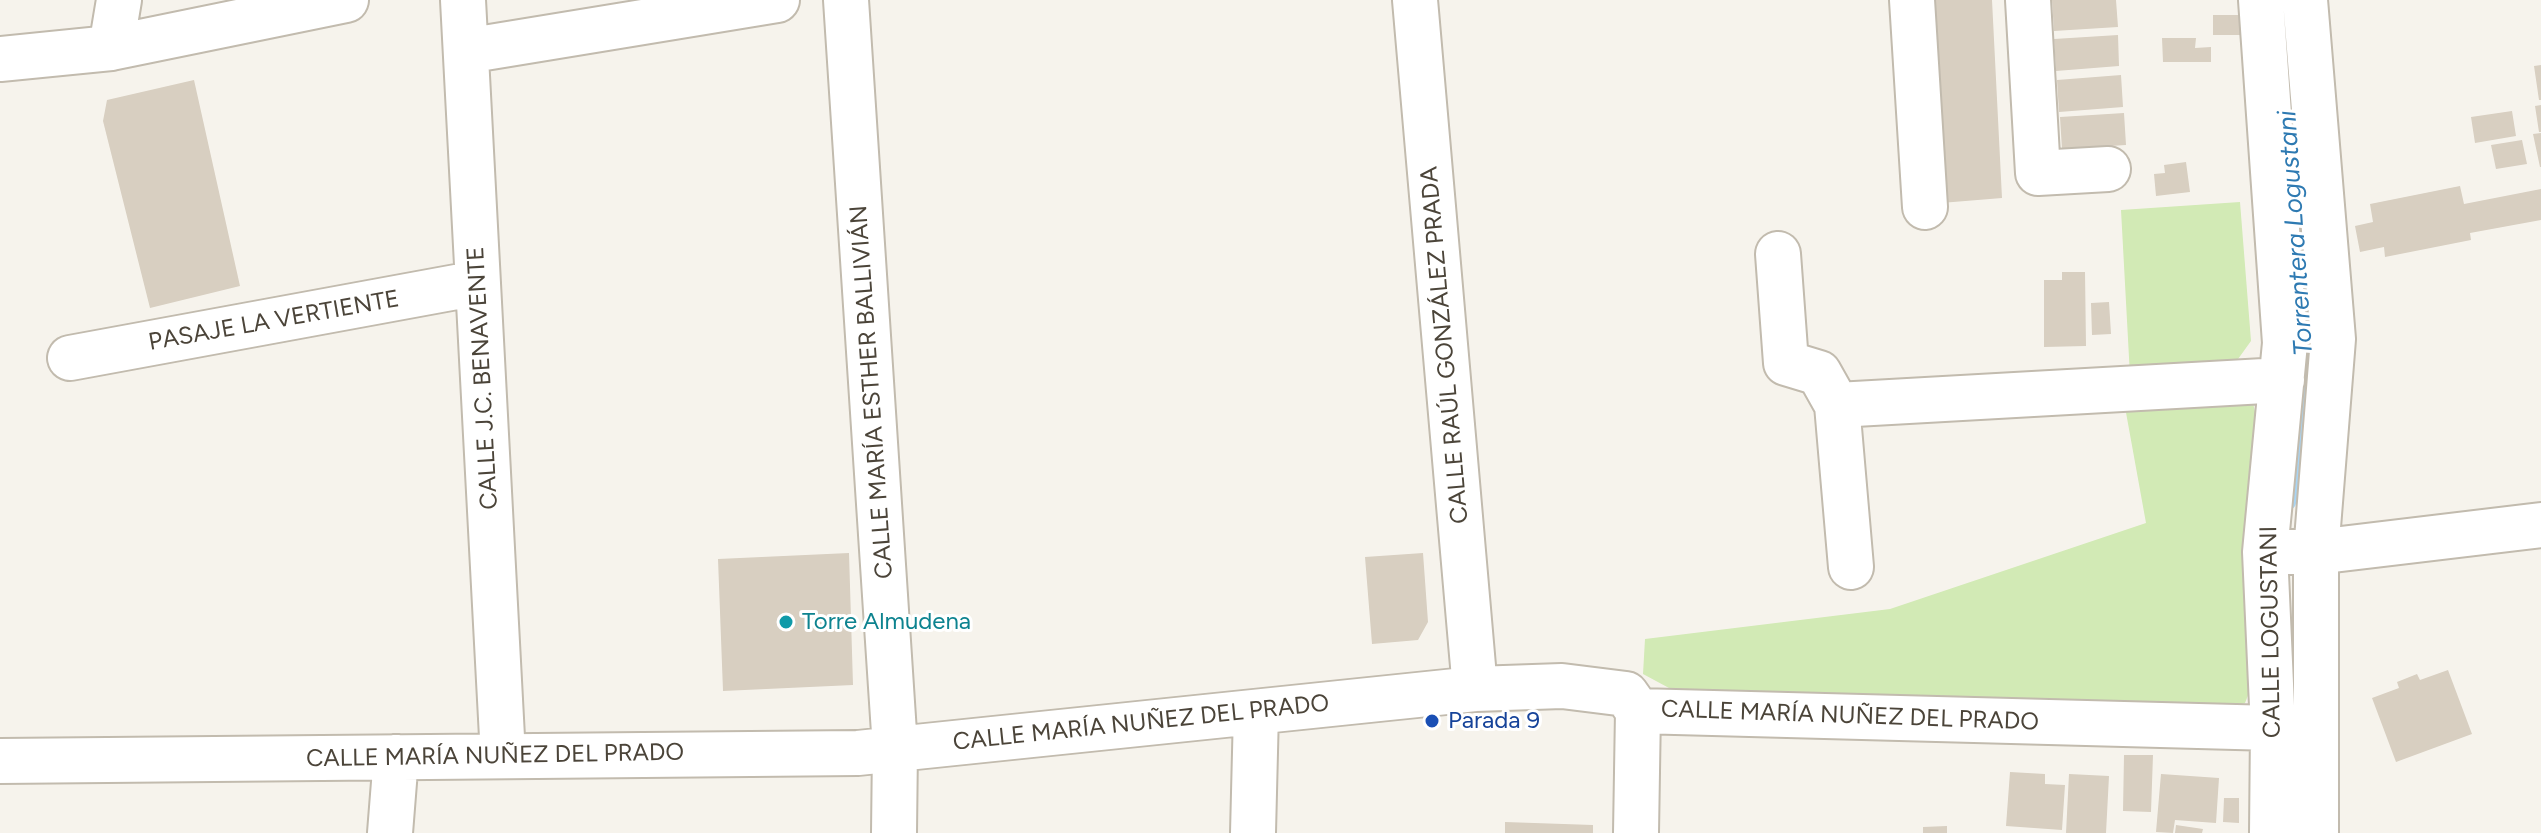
<!DOCTYPE html>
<html>
<head>
<meta charset="utf-8">
<style>
	body { margin:0 }
	canvas { display:block; background:#f6f3ec }
</style>
</head>
<body>
<canvas width="2541" height="833"></canvas>
<script>
const g = document.querySelector('canvas').getContext('2d');
g.lineJoin = 'round';
function fill(path, color) {
  g.fillStyle = color;
  g.fill(path, 'evenodd');
}
function shape(rows) {
  const path = new Path2D();
  for (const r of rows) {
    path.moveTo(r[0], r[1]);
    for (let i = 2; i < r.length; i += 2) path.lineTo(r[i], r[i + 1]);
  }
  return path;
}
function strokePath(path, color, width, dash) {
  g.strokeStyle = color;
  g.lineWidth = width;
  g.lineCap = dash ? 'butt' : 'round';
  g.setLineDash(dash || []);
  g.stroke(path);
}
function label(font, color, halo, rows, align = 'center') {
  g.font = font + ' Figtree,sans-serif';
  g.lineWidth = 6;
  g.setLineDash([]);
  g.textBaseline = 'middle';
  g.strokeStyle = halo;
  g.fillStyle = color;
  for (const [text, x, y, turn = 0] of rows) {
    g.save();
    g.translate(x, y);
    g.rotate((+turn || 0) * Math.PI / 180);
    g.textAlign = isNaN(turn) ? turn : align;
    if (halo) g.strokeText(text, 0, 0);
    g.fillText(text, 0, 0);
    g.restore();
  }
}
fill(shape([
	[2240,202,2251,341,2233,366,2130,376,2121,210],
	[2253,403,2257,420,2254,680,2245,703,2226,710,1682,695,1643,674,1645,639,1890,609,2146,523,2125,407]
]), '#d2eab5');
strokePath(shape([
	[2290,503,2300,449,2308,350,2305,319]
]), '#a9d4f2', 12);
fill(shape([
	[1931,0,1992,0,2002,198,1941,203],
	[2052,0,2116,0,2118,27,2054,31],
	[2213,15,2240,15,2240,35,2213,35],
	[2118,35,2119,66,2056,71,2054,39],
	[2162,38,2196,38,2195,48,2211,47,2211,62,2163,62],
	[2541,65,2541,100,2539,100,2534,66],
	[2121,75,2123,107,2059,112,2057,80],
	[194,80,240,286,150,308,103,121,107,100],
	[2541,105,2541,132,2539,132,2535,106],
	[2512,111,2516,136,2475,143,2471,117],
	[2124,113,2126,145,2062,149,2060,117],
	[2541,133,2541,167,2540,167,2533,134],
	[2522,140,2527,164,2496,169,2491,145],
	[2186,162,2190,192,2156,196,2154,174,2165,173,2164,165],
	[2460,186,2464,204,2541,189,2541,220,2470,233,2471,240,2385,257,2384,247,2360,252,2355,226,2373,222,2370,204],
	[2062,272,2085,272,2086,346,2044,347,2044,280,2062,280],
	[2109,302,2111,334,2092,335,2091,303],
	[849,553,853,685,723,691,718,559],
	[1423,553,1428,622,1418,640,1372,644,1365,557],
	[2448,670,2472,734,2396,762,2372,698,2399,688,2397,682,2417,674,2420,680],
	[2124,755,2153,755,2151,812,2123,811],
	[2010,772,2045,774,2045,784,2065,785,2062,830,2006,826],
	[2069,774,2109,776,2106,833,2066,833],
	[2161,774,2219,778,2216,823,2175,820,2173,833,2156,832],
	[2224,798,2239,798,2239,823,2223,822],
	[1505,822,1593,825,1593,833,1505,833],
	[2176,825,2203,829,2202,833,2175,833],
	[1947,826,1947,833,1923,833,1923,827]
]), '#d8cfc1');
const minor = shape([
	[463,0,503,756],
	[846,0,895,748,894,833],
	[1415,0,1475,689],
	[1912,0,1925,207],
	[2028,0,2038,173,2108,169],
	[2261,0,2285,343,2265,552,2273,728,2272,833],
	[2305,0,2333,339,2316,552,2316,833],
	[111,48,119,0],
	[466,51,777,0],
	[0,59,111,48,346,0],
	[1778,254,1786,363,1819,373,1837,405,1851,567],
	[70,358,478,283],
	[1837,405,2282,380],
	[2289,552,2316,552,2541,525],
	[1638,711,2273,728],
	[0,761,858,753,1475,689,1562,686,1626,694,1638,711],
	[390,833,396,757],
	[1253,833,1256,712],
	[1636,833,1638,711]
]);
strokePath(minor, '#c2bbae', 48);
strokePath(minor, '#fff', 44);
for (const [x, y, r, color] of [
	[786,622,8,"#0f9aa8"],
	[1432,721,8,"#1a4fb4"]
]) {
  const dot = new Path2D();
  dot.arc(x, y, r, 0, 2 * Math.PI);
  g.fillStyle = color;
  g.fill(dot);
  strokePath(dot, '#fff', 3);
}
label('24px', '#4b4439', '#fff', [
	["PASAJE LA VERTIENTE",274,321,-10],
	["CALLE RAÚL GONZÁLEZ PRADA",1445,345,-95],
	["CALLE J.C. BENAVENTE",483,378,-93],
	["CALLE MARÍA ESTHER BALLIVIÁN",872,392,-94],
	["CALLE LOGUSTANI",2271,632,-91],
	["CALLE MARÍA NUÑEZ DEL PRADO",1850,716,2],
	["CALLE MARÍA NUÑEZ DEL PRADO",1141,723,-6],
	["CALLE MARÍA NUÑEZ DEL PRADO",495,756,-1]
]);
label('24px', '#0d838f', '#fff', [
	["Torre Almudena",802,622]
], 'left');
label('24px', '#164399', '#fff', [
	["Parada 9",1448,721]
], 'left');
label('italic 26px', '#2e7ab2', '#fff', [
	["Torrentera Logustani",2296,233,-94]
]);
</script>
</body>
</html>
